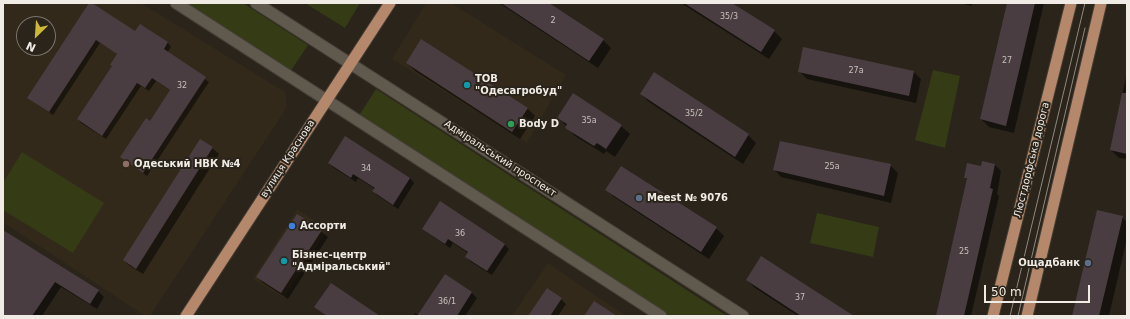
<!DOCTYPE html>
<html>
<head>
<meta charset="utf-8">
<style>
	body { margin:0 }
	#map { position:relative; width:1130px; height:319px; overflow:hidden; background:#2a241b; font-family:"DejaVu Sans",sans-serif }
	canvas { display:block }
	.frame { position:absolute; inset:0; border:4px solid #f0ece5; pointer-events:none }
	.north { position:absolute; left:16px; top:16px; width:40px; height:40px; box-sizing:border-box; background:#2a241b; border:1px solid #79746c; border-radius:50%; rotate:205deg; font-size:11px; font-weight:700; line-height:16px; text-align:center; color:#f0ece5 }
	.north::after { content:''; display:block; margin:auto; width:14px; height:18px; background:#ceb837; clip-path:polygon(50% 0,100% 100%,50% 72%,0 100%) }
	.scale { position:absolute; left:984px; top:285px; width:106px; height:18px; box-sizing:border-box; border:2px solid #f0ece5; border-top:0; padding-left:5px; font-size:12px; line-height:14px; white-space:nowrap; color:#f0ece5; -webkit-text-stroke:3px #2a241b; paint-order:stroke }
</style>
</head>
<body>
<div id="map">
<canvas width="1130" height="319"></canvas>
<div class="frame"></div>
<div class="north">N</div>
<div class="scale">50 m</div>
</div>
<script>
const g = document.querySelector('canvas').getContext('2d');
g.lineJoin = 'round';
function fill(path, color) {
  g.fillStyle = color;
  g.fill(path, 'evenodd');
}
function shape(rows) {
  const path = new Path2D();
  for (const r of rows) {
    path.moveTo(r[0], r[1]);
    for (let i = 2; i < r.length; i += 2) path.lineTo(r[i], r[i + 1]);
  }
  return path;
}
function strokePath(path, color, width, dash) {
  g.strokeStyle = color;
  g.lineWidth = width;
  g.lineCap = dash ? 'butt' : 'round';
  g.setLineDash(dash || []);
  g.stroke(path);
}
function label(font, color, halo, rows, align = 'center') {
  g.font = font + ' "DejaVu Sans",sans-serif';
  g.lineWidth = 4;
  g.setLineDash([]);
  g.textBaseline = 'middle';
  g.strokeStyle = halo;
  g.fillStyle = color;
  for (const [text, x, y, turn = 0] of rows) {
    g.save();
    g.translate(x, y);
    g.rotate((+turn || 0) * Math.PI / 180);
    g.textAlign = isNaN(turn) ? turn : align;
    if (halo) g.strokeText(text, 0, 0);
    g.fillText(text, 0, 0);
    g.restore();
  }
}
fill(shape([
	[3,3,141,3,285,92,287,107,150,316,145,316,3,222],
	[24,24,48,24,48,48,24,48],
	[426,3,451,3,566,75,527,143,392,59],
	[297,209,328,229,284,298,253,279],
	[548,263,626,316,512,316]
]), '#32291a');
fill(shape([
	[182,3,243,3,308,45,290,72],
	[305,3,360,3,345,28],
	[933,70,960,76,945,148,915,140],
	[376,89,727,316,669,316,358,117],
	[22,152,104,203,73,253,3,210,3,183],
	[817,213,879,227,873,257,810,243]
]), '#343b15');
fill(shape([
	[90,3,135,32,140,25,168,43,171,47,167,53,209,82,147,176,121,157,150,122,171,91,156,81,149,91,141,86,106,139,81,123,78,119,113,66,118,54,100,43,53,115,28,98],
	[499,3,547,3,603,40,611,48,598,68],
	[681,3,730,3,774,31,782,39,769,59],
	[960,3,972,3,972,6],
	[1008,3,1044,3,1014,133,989,127,981,119],
	[407,63,527,108,535,116,520,139,415,71],
	[799,71,914,72,921,79,916,103,807,79],
	[1127,72,1127,159,1119,158,1111,150],
	[654,73,748,135,756,143,743,164,649,102,641,94],
	[558,117,621,126,630,134,615,157,606,151,604,154,575,136],
	[212,148,219,154,143,274,130,266,124,260],
	[329,163,410,178,414,183,398,209,378,196,373,191,375,189,358,178,356,182,334,168],
	[890,165,898,173,891,203,781,177,774,169],
	[995,165,1001,171,997,194,999,196,971,316,937,316,968,180,965,177,982,167],
	[607,190,716,228,724,236,709,259,614,197],
	[1122,217,1127,222,1127,238,1109,316,1073,316],
	[423,228,504,244,509,249,492,275,471,262,466,257,468,253,453,243,450,248,428,233],
	[3,231,98,291,104,297,97,309,61,287,42,316,3,316],
	[321,231,328,237,288,299,263,283,257,277],
	[445,275,472,293,477,298,465,316,413,316,415,313,419,315],
	[747,280,852,316,798,316,755,288],
	[561,299,566,304,558,316,529,316]
]), '#0007');
fill(shape([
	[89,3,92,3,135,31,140,24,168,42,164,49,206,77,143,173,120,157,146,118,150,121,170,90,152,78,145,88,137,83,102,136,77,119,112,66,110,65,117,54,96,40,49,112,27,98],
	[501,3,549,3,604,39,589,61],
	[684,3,732,3,775,30,761,52],
	[1007,3,1035,3,1006,126,980,119],
	[421,39,528,108,512,132,406,63],
	[803,47,914,71,909,96,798,72],
	[654,72,749,134,735,157,640,94],
	[573,93,622,125,606,149,597,143,594,146,565,128,567,124,557,118],
	[1122,93,1127,93,1127,154,1110,150],
	[345,136,410,178,393,205,372,191,375,188,353,174,351,178,328,163],
	[200,139,213,147,136,269,123,260],
	[780,141,891,164,884,196,773,170],
	[982,161,995,164,990,188,993,189,964,316,936,316,967,178,964,178,967,163,981,166],
	[621,166,717,227,701,252,605,190],
	[440,201,505,244,487,271,465,257,468,252,448,239,445,244,422,229],
	[1097,210,1123,216,1099,316,1072,316],
	[297,214,322,230,281,293,256,277],
	[3,230,99,290,90,304,55,282,32,316,3,316],
	[761,256,854,316,801,316,746,280],
	[445,274,472,292,457,316,417,316],
	[331,283,380,316,327,316,314,307],
	[547,288,562,298,550,316,528,316],
	[594,301,617,316,584,316]
]), '#4a3d41');
const secondary = shape([
	[176,3,661,316],
	[256,3,743,316]
]);
const primary = shape([
	[186,316,390,3],
	[993,316,1071,3],
	[1027,316,1101,3]
]);
strokePath(secondary, '#443e36', 13);
strokePath(primary, '#443e36', 13);
strokePath(secondary, '#5f594e', 11);
strokePath(primary, '#b6886b', 11);
strokePath(shape([
	[1010,316,1085,3],
	[1018,316,1085,28]
]), '#8e8981', 1);
for (const [x, y, r, color] of [
	[467,85,4,"#0f9aa8"],
	[511,124,4,"#2e9e5b"],
	[126,164,4,"#8d6e63"],
	[639,198,4,"#5c6f8a"],
	[292,226,4,"#3f7fe0"],
	[284,261,4,"#0f9aa8"],
	[1088,263,4,"#5c6f8a"]
]) {
  const dot = new Path2D();
  dot.arc(x, y, r, 0, 2 * Math.PI);
  g.fillStyle = color;
  g.fill(dot);
  strokePath(dot, '#2a241b', 1.5);
}
label('8px', '#c6c0bc', null, [
	["35/3",729,17],
	["2",553,21],
	["27",1007,61],
	["27а",856,71],
	["32",182,86],
	["35/2",694,114],
	["35а",589,121],
	["25а",832,167],
	["34",366,169],
	["36",460,234],
	["25",964,252],
	["37",800,298],
	["36/1",447,302]
]);
label('bold 10px', '#f0ece5', '#2a241b', [
	["ТОВ",475,79],
	["\"Одесагробуд\"",475,91],
	["Body D",519,124],
	["Одеський НВК №4",134,164],
	["Meest № 9076",647,198],
	["Ассорти",300,226],
	["Бізнес-центр",292,255],
	["\"Адміральський\"",292,267],
	["Ощадбанк",1080,263,"right"]
], 'left');
label('10px', '#f0ece5', '#2a241b', [
	["вулиця Краснова",288,159,-57],
	["Адміральський проспект",500,159,33],
	["Люстдорфська дорога",1032,160,-76]
]);
</script>
</body>
</html>
